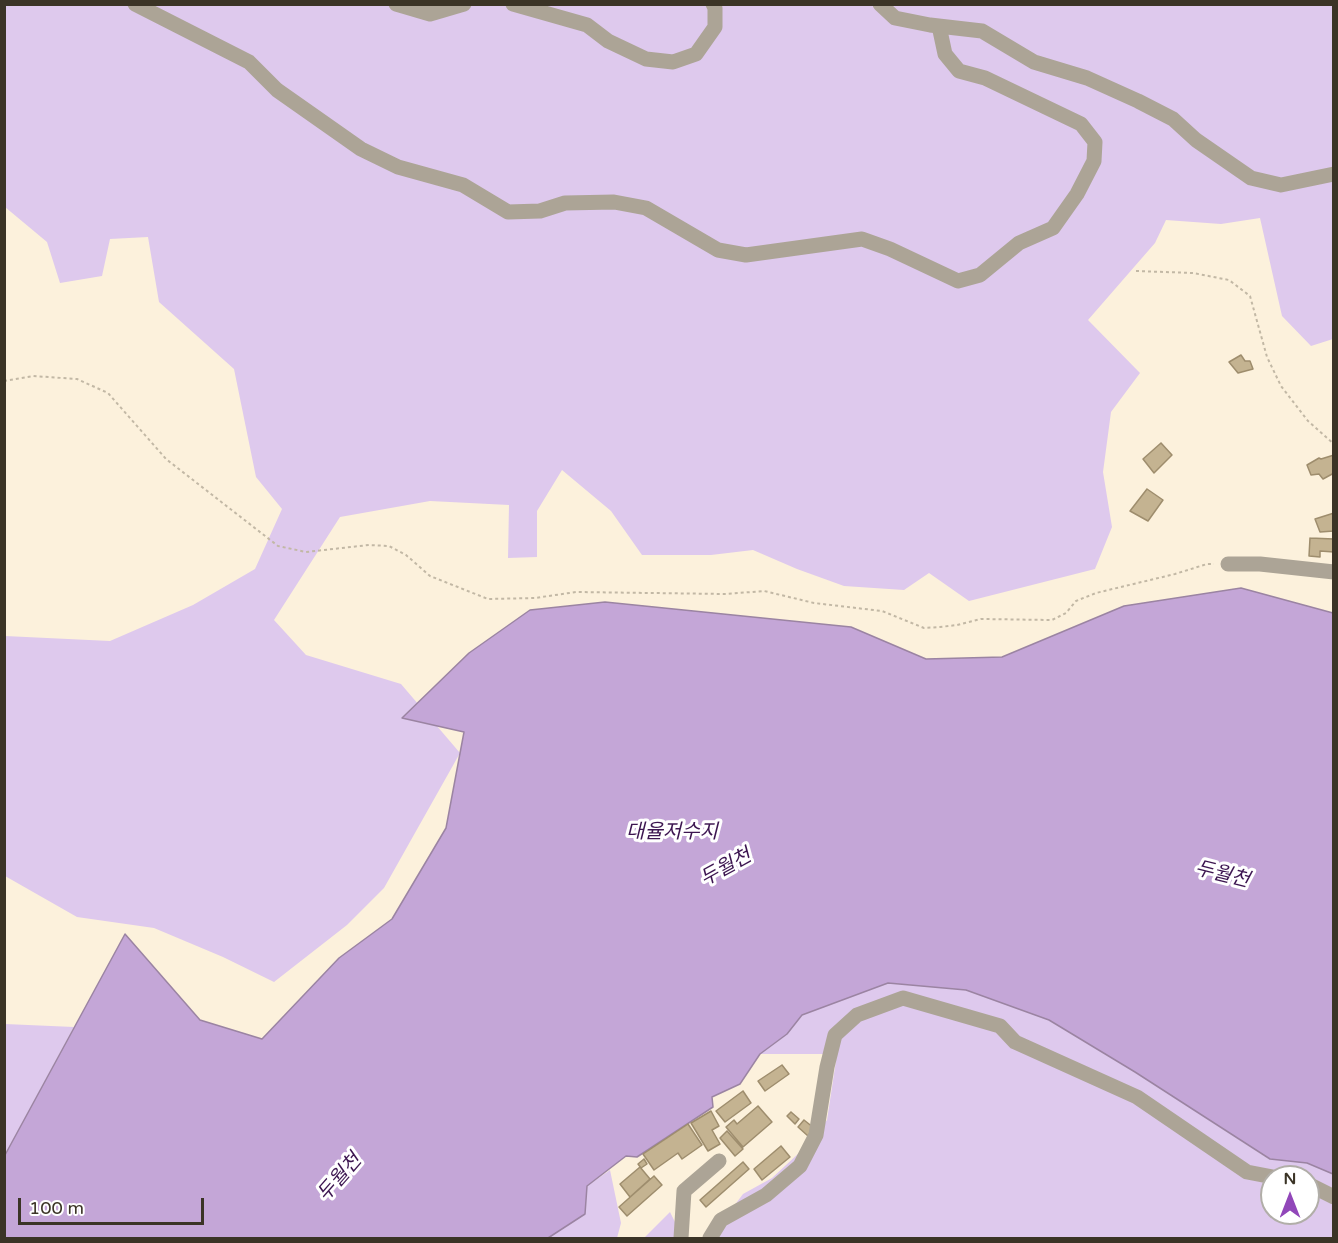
<!DOCTYPE html>
<html>
<head>
<meta charset="utf-8">
<style>
	body { margin:0 }
	#map { position:relative; width:1338px; height:1243px; overflow:hidden; background:#fcf1dc; font-family:"Varela Round",sans-serif }
	canvas { display:block }
	.frame { position:absolute; inset:0; border:6px solid #3b3426; pointer-events:none }
	.north { position:absolute; left:1260px; top:1165px; width:60px; height:60px; box-sizing:border-box; background:#fff; border:2px solid #b1aea8; border-radius:50%; rotate:0deg; font-size:16px; font-weight:700; line-height:24px; text-align:center; color:#3b3426 }
	.north::after { content:''; display:block; margin:auto; width:21px; height:27px; background:#9147b9; clip-path:polygon(50% 0,100% 100%,50% 72%,0 100%) }
	.scale { position:absolute; left:18px; top:1198px; width:186px; height:27px; box-sizing:border-box; border:3px solid #3b3426; border-top:0; padding-left:8px; font-size:18px; line-height:21px; white-space:nowrap; color:#3b3426; -webkit-text-stroke:4px #fff; paint-order:stroke }
</style>
</head>
<body>
<div id="map">
<canvas width="1338" height="1243"></canvas>
<div class="frame"></div>
<div class="north">N</div>
<div class="scale">100 m</div>
</div>
<script>
const g = document.querySelector('canvas').getContext('2d');
g.lineJoin = 'round';
function fill(path, color) {
  g.fillStyle = color;
  g.fill(path, 'evenodd');
}
function shape(rows) {
  const path = new Path2D();
  for (const r of rows) {
    path.moveTo(r[0], r[1]);
    for (let i = 2; i < r.length; i += 2) path.lineTo(r[i], r[i + 1]);
  }
  return path;
}
function strokePath(path, color, width, dash) {
  g.strokeStyle = color;
  g.lineWidth = width;
  g.lineCap = dash ? 'butt' : 'round';
  g.setLineDash(dash || []);
  g.stroke(path);
}
function label(font, color, halo, rows, align = 'center') {
  g.font = font + ' "Varela Round","Noto Sans KR",sans-serif';
  g.lineWidth = 6;
  g.setLineDash([]);
  g.textBaseline = 'middle';
  g.strokeStyle = halo;
  g.fillStyle = color;
  for (const [text, x, y, turn = 0] of rows) {
    g.save();
    g.translate(x, y);
    g.rotate((+turn || 0) * Math.PI / 180);
    g.textAlign = isNaN(turn) ? turn : align;
    if (halo) g.strokeText(text, 0, 0);
    g.fillText(text, 0, 0);
    g.restore();
  }
}
fill(shape([
	[5,5,1333,5,1333,339,1311,346,1282,316,1260,218,1221,224,1166,220,1155,243,1088,320,1140,373,1111,412,1103,472,1112,527,1095,569,969,601,929,573,904,590,844,586,797,569,753,550,711,555,642,555,611,511,562,470,537,511,537,557,508,558,509,505,430,501,340,517,274,620,306,655,401,684,460,753,384,888,347,925,274,982,223,957,154,928,77,917,5,876,5,636,110,641,193,605,255,569,282,509,256,477,234,369,159,302,148,237,110,239,102,276,60,283,47,242,5,207],
	[888,983,966,990,1049,1020,1135,1072,1269,1159,1307,1163,1333,1174,1333,1238,710,1238,743,1194,772,1178,800,1152,827,1120,837,1054,760,1054,787,1034,802,1015],
	[1272,1177,1308,1177,1308,1213,1272,1213],
	[5,1024,74,1027,5,1155],
	[610,1170,621,1223,617,1238,548,1238,584,1214,587,1186],
	[670,1212,677,1226,677,1238,644,1238]
]), '#dec9ed');
const water = shape([
	[1241,588,1333,613,1333,1174,1307,1163,1270,1159,1135,1072,1049,1020,966,990,888,983,802,1015,787,1034,760,1054,740,1084,712,1097,713,1107,637,1157,626,1156,587,1186,585,1214,548,1238,5,1238,5,1155,125,934,200,1020,262,1039,339,958,392,919,446,828,464,732,402,718,469,653,530,610,605,602,851,627,926,659,1002,657,1124,606,1241,588]
]);
fill(water, '#c4a6d7');
strokePath(water, '#9b84a2', 1.5);
const building = shape([
	[1241,355,1245,361,1250,361,1253,369,1238,373,1229,362,1241,355],
	[1161,443,1172,455,1154,473,1143,459,1161,443],
	[1334,455,1334,473,1323,479,1319,474,1311,475,1307,465,1319,458,1321,459,1334,455],
	[1147,489,1163,500,1148,521,1130,511,1147,489],
	[1334,513,1334,531,1320,532,1315,519,1334,513],
	[1310,538,1334,539,1334,552,1320,551,1320,557,1309,556,1310,538],
	[782,1065,789,1074,765,1091,758,1081,782,1065],
	[743,1091,751,1103,725,1122,716,1111,743,1091],
	[758,1106,772,1122,743,1147,726,1127,734,1120,737,1124,758,1106],
	[711,1111,719,1126,712,1130,720,1144,708,1151,691,1123,711,1111],
	[791,1112,799,1119,795,1124,787,1116,791,1112],
	[804,1120,814,1128,808,1136,798,1127,804,1120],
	[688,1124,702,1145,682,1159,678,1153,654,1170,643,1154,688,1124],
	[727,1131,743,1149,735,1156,720,1138,727,1131],
	[781,1146,790,1157,762,1180,754,1169,781,1146],
	[644,1159,647,1164,641,1168,638,1164,644,1159],
	[743,1162,749,1169,706,1207,700,1200,743,1162],
	[640,1167,650,1179,630,1197,620,1184,640,1167],
	[654,1176,662,1185,627,1216,619,1207,654,1176]
]);
fill(building, '#c4b391');
strokePath(building, '#9e8d6d', 1.5);
strokePath(shape([
	[1136,271,1193,273,1229,280,1250,296,1267,357,1281,386,1308,421,1334,444],
	[4,381,33,376,77,379,108,393,166,459,278,546,306,552,369,545,389,546,406,555,430,576,488,599,535,598,576,592,726,594,764,591,814,603,882,611,924,628,940,627,957,625,981,619,1052,620,1066,613,1076,601,1096,593,1175,574,1207,564,1214,564]
]), '#c2b8a5', 2, [3, 3]);
strokePath(shape([
	[135,4,249,62,277,90,361,149,398,167,463,185,508,212,540,211,565,203,614,202,646,208,718,250,746,255,862,239,890,249,958,281,980,275,1019,243,1053,228,1077,194,1094,161,1095,142,1081,124,985,78,959,71,945,54,939,26],
	[396,4,430,14,464,4],
	[513,4,587,25,608,41,646,59,673,62,696,54,715,27,715,8,713,4],
	[880,4,895,18,930,25,982,31,1034,62,1087,78,1138,101,1173,119,1196,140,1251,178,1281,185,1334,174],
	[1228,564,1260,564,1334,572],
	[1308,1184,1334,1197],
	[681,1238,684,1191,719,1161],
	[710,1238,721,1220,766,1195,800,1166,816,1135,827,1067,835,1035,857,1015,903,998,1000,1026,1015,1042,1137,1097,1247,1172,1273,1177]
]), '#aca496', 15);
label('italic 20px', '#3c1550', '#fff', [
	["대율저수지",672,833],
	["두월천",726,868,-29],
	["두월천",1222,875,14],
	["두월천",340,1178,-49]
]);
</script>
</body>
</html>
